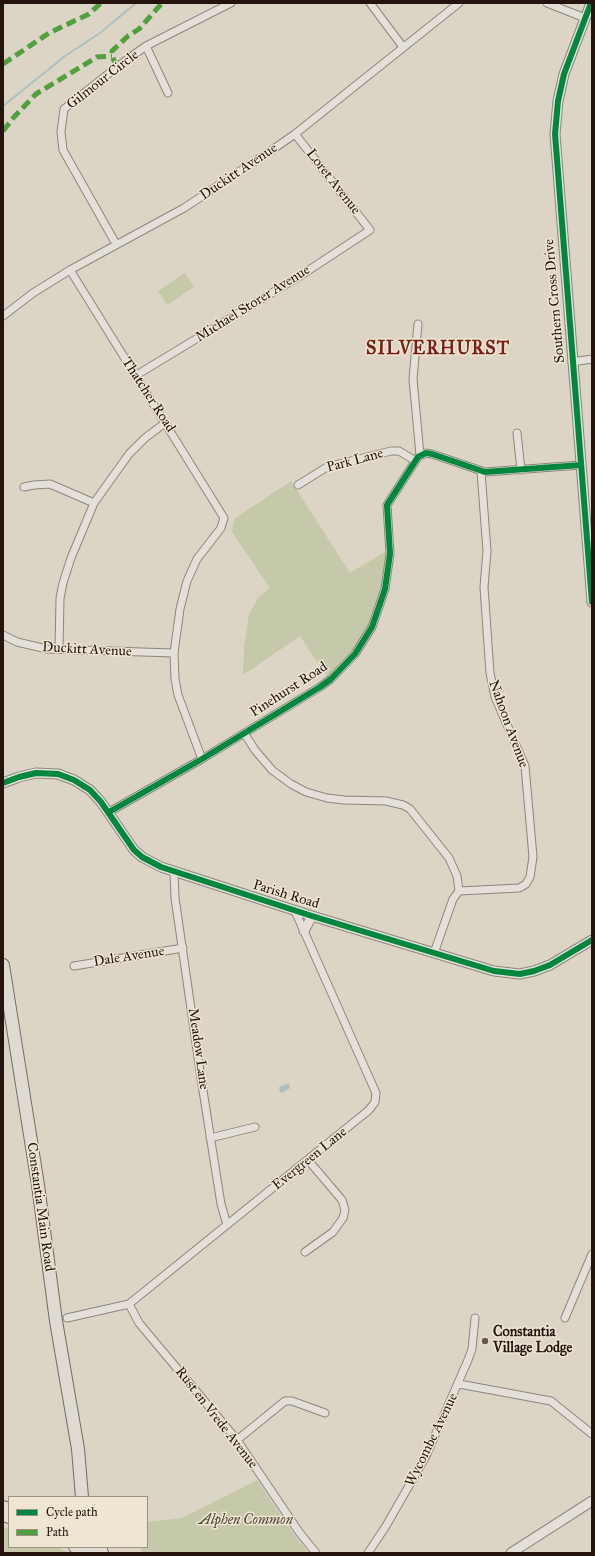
<!DOCTYPE html>
<html>
<head>
<meta charset="utf-8">
<style>
	body { margin:0 }
	#map { position:relative; width:595px; height:1556px; overflow:hidden; background:#dcd4c5; font-family:"IM FELL Great Primer",serif }
	canvas { display:block }
	.frame { position:absolute; inset:0; border:4px solid #24140d; pointer-events:none }
	.legend { position:absolute; left:8px; top:1496px; width:140px; height:52px; box-sizing:border-box; background:#eee5d3; border:1px solid #9d9184; margin:0; padding:5px 7px; list-style:none; font-size:12px; color:#24140d }
	.legend li { display:flex; align-items:center; gap:8px; height:20px }
	.legend b { width:20px; border:1px solid #9d9184 }
</style>
</head>
<body>
<div id="map">
<canvas width="595" height="1556"></canvas>
<div class="frame"></div>
<ul class="legend">
<li><b style="height:5px;background:#00873e"></b>Cycle path</li>
<li><b style="height:5px;background:#50a03e"></b>Path</li>
</ul>
</div>
<script>
const g = document.querySelector('canvas').getContext('2d');
g.lineJoin = 'round';
function fill(path, color) {
  g.fillStyle = color;
  g.fill(path, 'evenodd');
}
function shape(rows) {
  const path = new Path2D();
  for (const r of rows) {
    path.moveTo(r[0], r[1]);
    for (let i = 2; i < r.length; i += 2) path.lineTo(r[i], r[i + 1]);
  }
  return path;
}
function strokePath(path, color, width, dash) {
  g.strokeStyle = color;
  g.lineWidth = width;
  g.lineCap = dash ? 'butt' : 'round';
  g.setLineDash(dash || []);
  g.stroke(path);
}
function label(font, color, halo, rows, align = 'center') {
  g.font = font + ' "IM FELL Great Primer",serif';
  g.lineWidth = 3;
  g.setLineDash([]);
  g.textBaseline = 'middle';
  g.strokeStyle = halo;
  g.fillStyle = color;
  for (const [text, x, y, turn = 0] of rows) {
    g.save();
    g.translate(x, y);
    g.rotate((+turn || 0) * Math.PI / 180);
    g.textAlign = isNaN(turn) ? turn : align;
    if (halo) g.strokeText(text, 0, 0);
    g.fillText(text, 0, 0);
    g.restore();
  }
}
fill(shape([
	[185,273,194,287,167,305,158,291],
	[291,481,350,573,388,550,386,572,377,612,353,653,328,678,300,636,243,675,244,647,249,614,259,597,270,588,232,532,234,519],
	[257,1480,294,1535,309,1553,142,1553,141,1547,147,1547,147,1522,182,1518],
	[3,1527,9,1529,9,1547,58,1547,68,1553,3,1553]
]), '#c5c8a9');
fill(shape([
	[289,1083,290,1088,282,1093,280,1092,279,1087]
]), '#afbfbf');
strokePath(shape([
	[3,106,65,56,100,33,136,3]
]), '#afbfbf', 2);
const minor = shape([
	[370,3,403,47],
	[547,3,585,18],
	[146,46,168,93],
	[116,244,63,150,61,132,64,109,117,67,146,46,231,3],
	[70,270,224,518,221,528,197,559,187,581,180,609,174,653,175,679,178,695,202,759],
	[3,316,33,293,70,270,184,208,272,150,295,134,459,3],
	[418,324,413,379,420,455],
	[572,362,592,359],
	[135,376,303,274,370,230,295,134],
	[517,433,521,470],
	[298,485,327,467,391,451,399,451,414,460],
	[24,487,34,485,50,484,94,503],
	[3,635,17,642,47,649,174,653],
	[59,649,60,598,63,583,71,558,94,503,129,454,145,438,165,423],
	[244,733,255,750,272,770,291,784,306,792,327,798,344,800,386,801,403,805,410,809,449,858,457,876,459,891],
	[109,812,202,759,320,687,331,679,355,654,372,627,385,589,390,554,387,505,418,457,426,453,432,454,485,472,581,465],
	[174,873,175,898,201,1078,221,1204,227,1225],
	[459,891,519,888,526,884,530,877,533,857,525,766,495,697,490,673,484,587,487,551,481,472],
	[434,953,453,899,459,891],
	[74,966,183,948],
	[210,1138,255,1127],
	[305,1252,333,1232,343,1218,345,1210,342,1200,308,1160],
	[129,1304,139,1323,237,1440,299,1532,316,1553],
	[67,1318,129,1304,369,1110,375,1102,376,1093,295,911],
	[565,1318,592,1254],
	[459,1384,551,1401,592,1434],
	[237,1440,285,1401,292,1401,325,1413],
	[368,1553,386,1526,426,1456,468,1360,472,1349,475,1318]
]);
const tertiary = shape([
	[591,3,564,74,558,101,555,134,592,602],
	[3,783,19,777,36,773,58,774,74,780,90,790,101,802,134,850,142,857,161,867,312,916,494,971,520,974,534,971,550,965,592,940],
	[304,931,312,916],
	[511,1553,592,1501]
]);
const secondary = shape([
	[3,1506,9,1508],
	[3,1516,9,1518]
]);
const primary = shape([
	[3,965,38,1185,56,1321,78,1449,82,1497],
	[75,1547,82,1553],
	[91,1547,93,1553],
	[100,1547,102,1553]
]);
strokePath(minor, '#8c867d', 9);
strokePath(tertiary, '#8c867d', 11);
strokePath(secondary, '#736c64', 12);
strokePath(primary, '#736c64', 14);
strokePath(minor, '#e4e0d9', 7);
strokePath(tertiary, '#e4e0d9', 9);
strokePath(secondary, '#e4e0d9', 10);
strokePath(primary, '#dfdbd2', 12);
strokePath(shape([
	[3,64,49,33,89,14,101,3],
	[117,67,112,56,112,51,128,36,139,29,162,3],
	[3,131,14,117,36,94,97,57,112,56]
]), '#50a03e', 5, [10, 5]);
strokePath(shape([
	[591,3,564,74,558,101,555,134,592,602],
	[3,783,19,777,36,773,58,774,74,780,90,790,101,802,134,850,142,857,161,867,312,916,494,971,520,974,534,971,550,965,592,940],
	[109,812,202,759,320,687,331,679,355,654,372,627,385,589,390,554,387,505,418,457,426,453,432,454,485,472,581,465]
]), '#00873e', 6);
for (const [x, y, r, color] of [
	[485,1341,4,"#64574d"]
]) {
  const dot = new Path2D();
  dot.arc(x, y, r, 0, 2 * Math.PI);
  g.fillStyle = color;
  g.fill(dot);
  strokePath(dot, '#eee5d3', 1.5);
}
label('14px', '#24140d', '#eee5d3', [
	["Gilmour Circle",103,80,-38],
	["Duckitt Avenue",239,172,-34],
	["Loret Avenue",333,182,52],
	["Southern Cross Drive",555,301,-95],
	["Michael Storer Avenue",253,304,-32],
	["Thatcher Road",148,395,57],
	["Park Lane",355,461,-15],
	["Duckitt Avenue",87,650,3],
	["Pinehurst Road",289,690,-33],
	["Nahoon Avenue",508,724,70],
	["Parish Road",286,895,17],
	["Dale Avenue",129,957,-9],
	["Meadow Lane",198,1049,82],
	["Evergreen Lane",310,1159,-39],
	["Constantia Main Road",40,1207,82],
	["Rust en Vrede Avenue",216,1418,52],
	["Wycombe Avenue",432,1440,-64]
]);
label('bold 14px', '#24140d', '#eee5d3', [
	["Constantia",493,1333],
	["Village Lodge",493,1349]
], 'left');
label('italic 14px', '#4f4735', '#eee5d3', [
	["Alphen Common",246,1521]
]);
g.letterSpacing = '1px';
label('bold 18px', '#7a1f14', '#eee5d3', [
	["SILVERHURST",438,350]
]);
g.letterSpacing = '0px';
</script>
</body>
</html>
